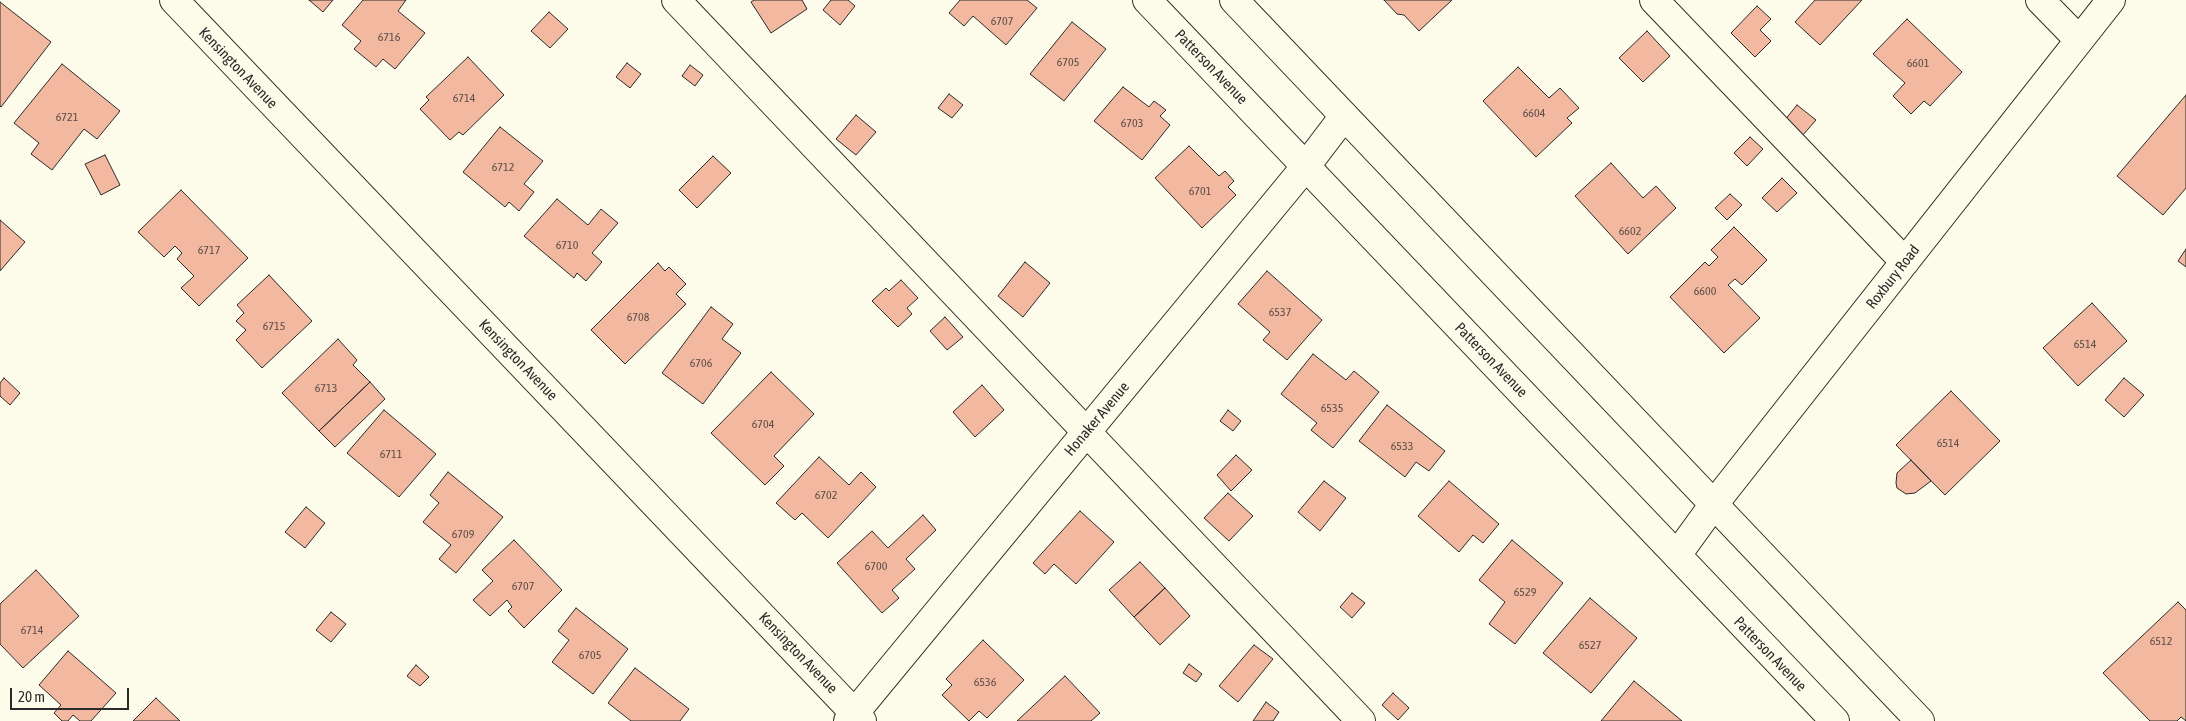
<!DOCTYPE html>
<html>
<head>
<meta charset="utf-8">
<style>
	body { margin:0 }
	#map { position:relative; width:2186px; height:721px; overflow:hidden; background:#fdfbea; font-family:"Asap Condensed",sans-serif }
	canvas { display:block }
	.scale { position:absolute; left:10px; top:688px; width:119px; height:22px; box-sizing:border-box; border:2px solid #2b2b2b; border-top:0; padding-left:6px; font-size:15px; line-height:18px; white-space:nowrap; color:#2b2b2b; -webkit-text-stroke:4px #fdfbea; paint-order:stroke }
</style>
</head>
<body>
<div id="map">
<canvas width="2186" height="721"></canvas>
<div class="scale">20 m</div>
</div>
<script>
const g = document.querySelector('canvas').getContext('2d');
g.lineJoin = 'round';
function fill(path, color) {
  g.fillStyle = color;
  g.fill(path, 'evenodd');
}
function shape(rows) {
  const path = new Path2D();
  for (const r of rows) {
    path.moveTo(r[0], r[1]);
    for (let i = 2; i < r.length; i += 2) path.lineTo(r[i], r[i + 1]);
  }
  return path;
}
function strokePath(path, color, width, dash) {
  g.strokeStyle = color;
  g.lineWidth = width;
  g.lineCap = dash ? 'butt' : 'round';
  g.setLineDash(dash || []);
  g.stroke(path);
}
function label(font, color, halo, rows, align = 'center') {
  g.font = font + ' "Asap Condensed",sans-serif';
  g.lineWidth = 4;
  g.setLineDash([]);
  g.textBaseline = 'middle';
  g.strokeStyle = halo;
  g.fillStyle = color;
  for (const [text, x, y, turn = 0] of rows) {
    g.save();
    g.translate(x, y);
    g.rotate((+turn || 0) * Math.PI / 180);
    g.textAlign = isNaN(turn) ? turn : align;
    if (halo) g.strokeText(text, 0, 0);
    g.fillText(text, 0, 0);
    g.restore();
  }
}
const building = shape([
	[309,0,333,0,323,12,309,0],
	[363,0,406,0,398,11,425,33,395,69,383,59,376,67,354,49,361,41,342,25,363,0],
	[754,0,802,0,807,9,771,33,751,2,754,0],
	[831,0,848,0,855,6,840,25,823,10,831,0],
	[960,0,1027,0,1037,8,1006,45,973,16,964,26,949,13,960,0],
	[1384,0,1452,0,1419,31,1404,15,1397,14,1384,0],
	[1815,0,1862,0,1820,45,1795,22,1815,0],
	[0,2,51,42,1,107,0,106,0,2],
	[1757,6,1771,19,1760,30,1771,41,1755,57,1731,33,1757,6],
	[549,12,568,29,550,48,531,31,549,12],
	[1907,19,1962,72,1930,106,1924,101,1911,114,1893,96,1905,83,1873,54,1907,19],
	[1072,22,1106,49,1064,101,1030,74,1072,22],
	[1647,31,1670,56,1643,82,1619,58,1647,31],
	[468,57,504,95,463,135,459,132,450,140,420,109,429,100,426,97,468,57],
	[627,63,641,74,630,88,616,77,627,63],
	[62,64,120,111,97,139,84,129,52,170,31,154,39,143,14,123,62,64],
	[690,65,703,75,695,86,682,76,690,65],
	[1518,67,1549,98,1560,88,1579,108,1567,118,1572,123,1536,157,1483,101,1518,67],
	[1123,87,1149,107,1154,101,1166,110,1160,116,1170,125,1142,160,1094,121,1123,87],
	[949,94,963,105,952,118,938,108,949,94],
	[2186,95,2186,188,2163,215,2117,176,2186,95],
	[1797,105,1816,120,1802,136,1784,121,1797,105],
	[856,115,876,132,856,155,836,139,856,115],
	[500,127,543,161,524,184,534,192,519,211,509,202,505,207,463,172,500,127],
	[1750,137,1763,149,1747,166,1734,153,1750,137],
	[1189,146,1219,176,1225,171,1234,181,1228,187,1236,195,1202,228,1155,178,1189,146],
	[105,155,120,185,101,195,85,164,105,155],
	[713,156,731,173,697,208,679,190,713,156],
	[1611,163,1643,198,1656,186,1676,208,1628,254,1575,196,1611,163],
	[1782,178,1797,193,1777,212,1762,198,1782,178],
	[181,190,248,258,199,306,181,288,194,276,177,259,182,253,175,246,164,257,138,232,181,190],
	[1730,194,1742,205,1727,220,1715,208,1730,194],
	[557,199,588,225,601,209,618,223,592,253,602,262,586,281,577,273,574,278,524,236,557,199],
	[0,220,25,242,0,271,0,220],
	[1734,227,1767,260,1742,285,1735,279,1728,285,1760,318,1724,353,1670,297,1705,262,1709,266,1718,257,1711,250,1734,227],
	[2186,249,2186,267,2178,261,2186,249],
	[1025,262,1050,283,1023,317,998,296,1025,262],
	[658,263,665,271,669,267,686,284,676,294,686,304,625,364,591,330,658,263],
	[1267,271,1322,320,1287,360,1263,340,1270,332,1238,304,1267,271],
	[269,275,312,321,262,368,236,340,246,330,236,321,244,313,237,305,269,275],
	[901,280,918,298,907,308,912,314,898,327,872,301,886,288,889,291,901,280],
	[2092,303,2127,341,2078,386,2043,348,2092,303],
	[711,307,733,324,722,339,741,353,703,404,662,373,711,307],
	[945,317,963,337,947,350,930,331,945,317],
	[338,339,357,360,353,365,370,382,319,431,282,393,338,339],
	[1313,354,1346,380,1354,371,1379,392,1333,448,1311,430,1317,423,1281,394,1313,354],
	[771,372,814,414,774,456,784,466,765,485,711,433,771,372],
	[4,378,20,393,10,405,0,396,0,383,4,378],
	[2124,378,2144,395,2124,417,2105,400,2124,378],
	[370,382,385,399,335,447,319,431,370,382],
	[982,385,1004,410,975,437,953,412,982,385],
	[1951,391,2000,441,1945,495,1896,445,1951,391],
	[1387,405,1445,451,1429,471,1416,462,1405,477,1359,441,1387,405],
	[384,410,436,454,399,497,347,453,384,410],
	[1228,410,1241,421,1233,431,1220,421,1228,410],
	[1236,455,1252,470,1231,491,1217,475,1236,455],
	[819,457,849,485,861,472,876,487,828,538,802,513,795,520,776,503,819,457],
	[1911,460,1931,481,1915,493,1906,494,1897,488,1896,483,1897,473,1911,460],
	[448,472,503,517,456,573,439,559,451,545,423,522,439,503,430,495,448,472],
	[1324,481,1346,498,1320,531,1298,512,1324,481],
	[1449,481,1499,524,1483,543,1473,535,1459,552,1418,516,1449,481],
	[1228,493,1253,516,1229,541,1204,518,1228,493],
	[306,507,325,523,305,548,285,532,306,507],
	[1080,511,1114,542,1076,584,1054,564,1045,574,1033,563,1080,511],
	[923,515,936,530,906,559,915,569,892,590,899,598,882,613,837,563,872,531,888,548,923,515],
	[514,540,562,590,524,628,508,611,512,607,507,600,490,616,473,600,493,581,482,570,514,540],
	[1512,540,1563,583,1515,644,1489,624,1505,602,1479,580,1512,540],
	[1140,562,1165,588,1134,617,1109,590,1140,562],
	[36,570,79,616,23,668,0,644,0,604,36,570],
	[1165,588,1190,616,1160,645,1134,617,1165,588],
	[1352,593,1365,603,1352,618,1340,607,1352,593],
	[1590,598,1637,638,1591,693,1543,653,1590,598],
	[2178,602,2186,610,2186,721,2181,717,2177,721,2150,721,2103,673,2178,602],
	[576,608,628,649,593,694,552,662,569,640,558,631,576,608],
	[331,612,346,624,331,642,316,630,331,612],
	[983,640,1024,680,987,718,979,711,969,721,942,695,952,685,946,679,983,640],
	[1254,645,1273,659,1238,702,1219,686,1254,645],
	[68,651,116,693,91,721,80,721,73,715,68,721,62,721,54,713,61,705,39,685,68,651],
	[1189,664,1202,674,1196,682,1183,673,1189,664],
	[416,665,429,677,420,686,407,676,416,665],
	[635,668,689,709,680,721,631,721,608,703,635,668],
	[1065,676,1100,713,1091,721,1017,721,1065,676],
	[1634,681,1682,721,1601,721,1634,681],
	[1393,693,1409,708,1398,720,1382,705,1393,693],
	[156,698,180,721,133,721,156,698],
	[1266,702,1279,712,1273,721,1253,721,1266,702]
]);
fill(building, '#f2b8a0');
strokePath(building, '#2b2b2b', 1);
const minor = shape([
	[174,0,862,721],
	[676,0,1361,721],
	[1654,0,1905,262],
	[2040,0,2079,40],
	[1677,555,1714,504,2111,0],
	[848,721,1306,166,1344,116]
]);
const major = shape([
	[1147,0,1835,721],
	[1234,0,1920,721]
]);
strokePath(minor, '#2b2b2b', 30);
strokePath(major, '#2b2b2b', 30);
strokePath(minor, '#fdfbea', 28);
strokePath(major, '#fdfbea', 28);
label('12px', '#5d4e48', null, [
	["6707",1002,21],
	["6716",389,37],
	["6705",1068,62],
	["6601",1918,63],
	["6714",464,98],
	["6604",1534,113],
	["6721",67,117],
	["6703",1132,123],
	["6712",503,167],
	["6701",1200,191],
	["6602",1630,231],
	["6710",567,245],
	["6717",209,250],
	["6600",1705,291],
	["6537",1280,312],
	["6708",638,317],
	["6715",274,326],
	["6514",2085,344],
	["6706",701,363],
	["6713",326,388],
	["6535",1332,408],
	["6704",763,424],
	["6514",1948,443],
	["6533",1402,446],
	["6711",391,454],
	["6702",826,495],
	["6709",463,534],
	["6700",876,566],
	["6707",523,586],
	["6529",1525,592],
	["6714",32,630],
	["6512",2161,641],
	["6527",1590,645],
	["6705",590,655],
	["6536",985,682]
]);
label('15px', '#2b2b2b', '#fdfbea', [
	["Patterson Avenue",1211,67,46],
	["Kensington Avenue",238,68,46],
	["Roxbury Road",1893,277,-52],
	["Kensington Avenue",518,360,46],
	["Patterson Avenue",1491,360,46],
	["Honaker Avenue",1097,419,-50],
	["Kensington Avenue",798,653,46],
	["Patterson Avenue",1770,654,46]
]);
</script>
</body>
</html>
